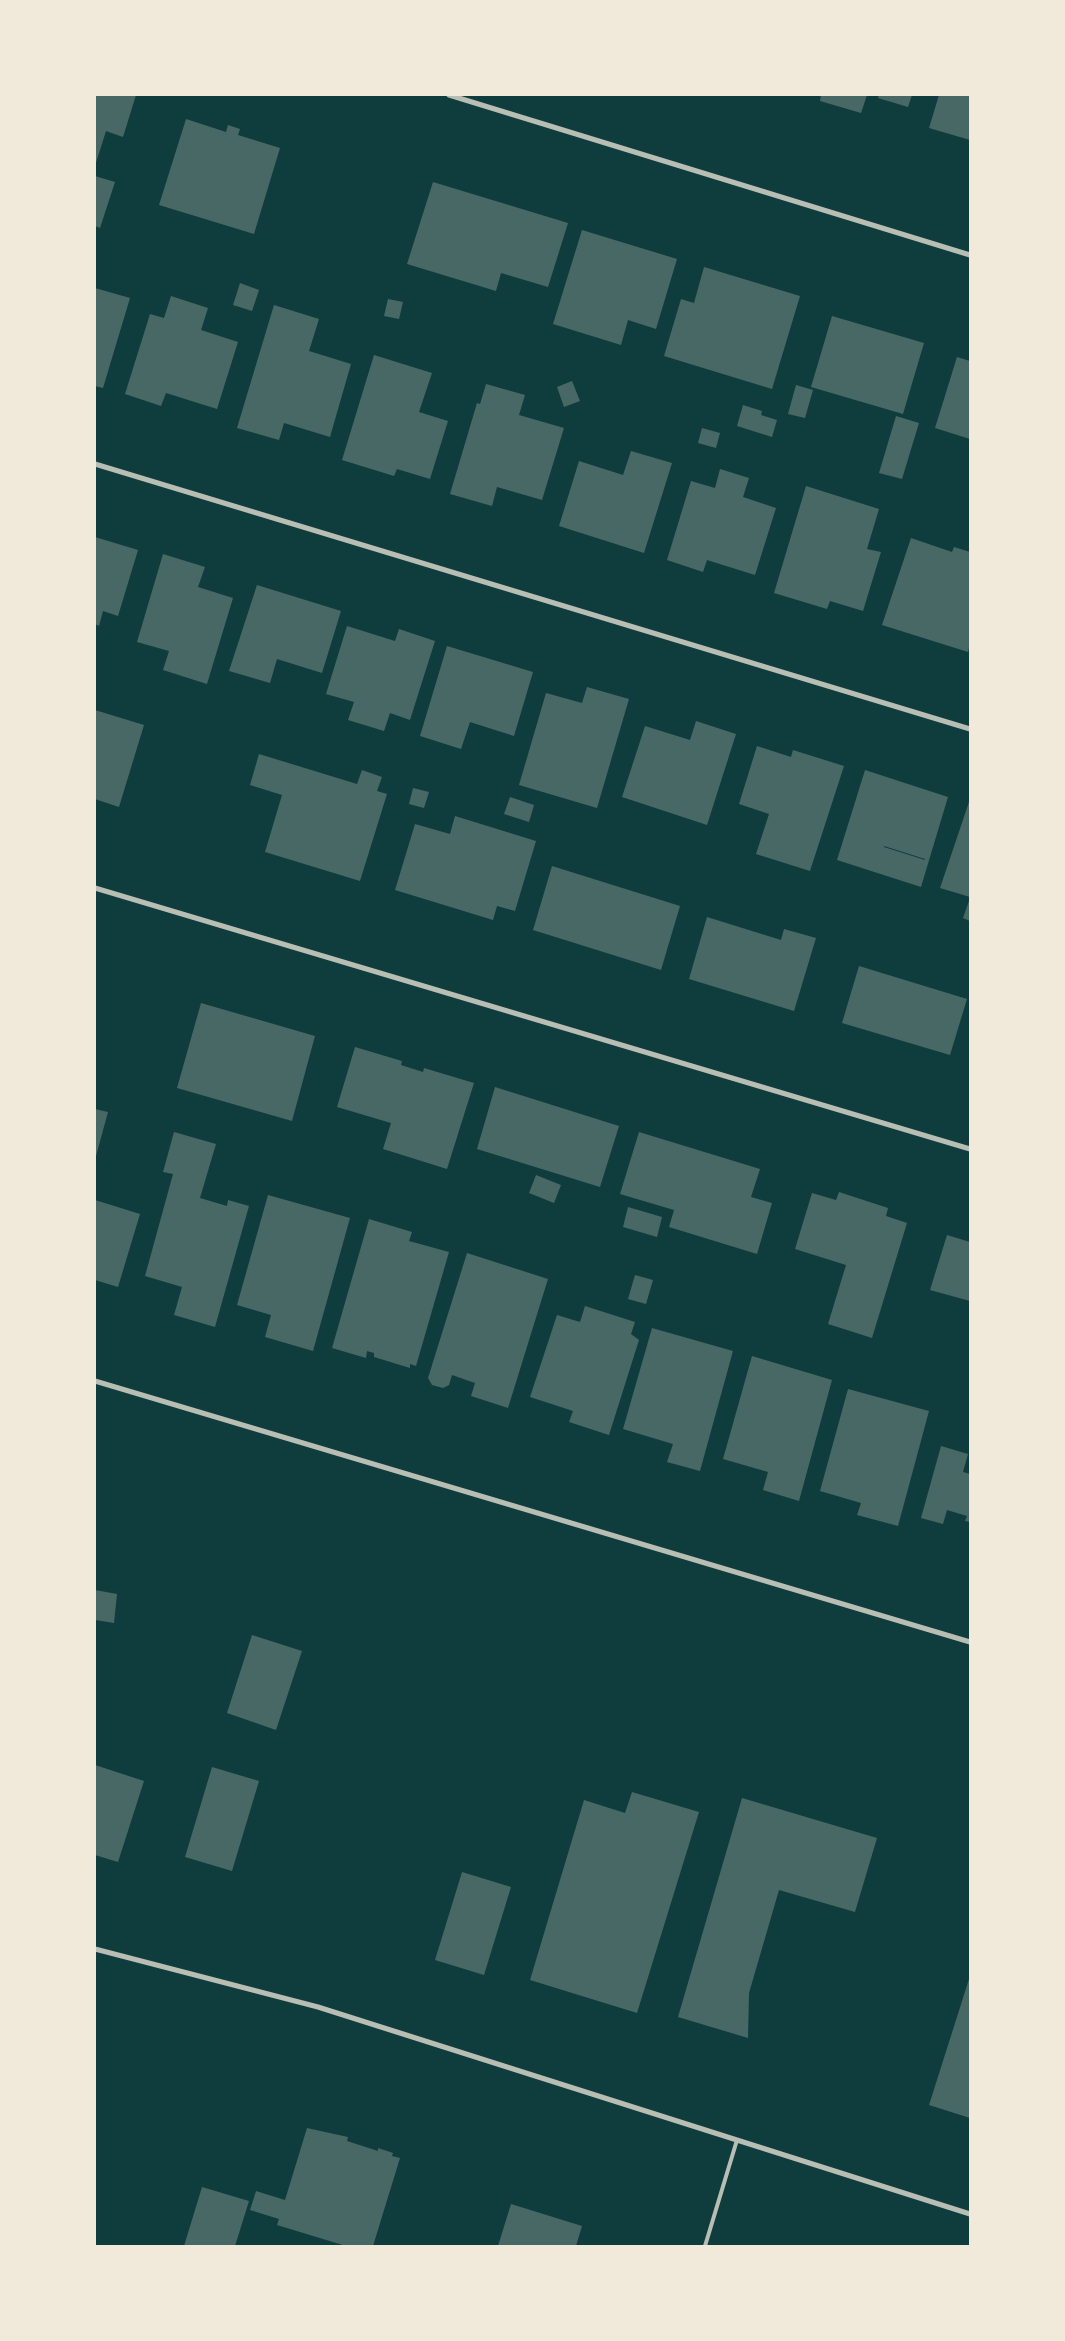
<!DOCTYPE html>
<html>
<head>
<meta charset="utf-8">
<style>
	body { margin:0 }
	#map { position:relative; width:1065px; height:2341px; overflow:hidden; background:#0f3d3e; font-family:"Roboto Condensed",sans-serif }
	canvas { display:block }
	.frame { position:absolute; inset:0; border:96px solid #f1e9da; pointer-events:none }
</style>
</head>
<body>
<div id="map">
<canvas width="1065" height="2341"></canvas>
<div class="frame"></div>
</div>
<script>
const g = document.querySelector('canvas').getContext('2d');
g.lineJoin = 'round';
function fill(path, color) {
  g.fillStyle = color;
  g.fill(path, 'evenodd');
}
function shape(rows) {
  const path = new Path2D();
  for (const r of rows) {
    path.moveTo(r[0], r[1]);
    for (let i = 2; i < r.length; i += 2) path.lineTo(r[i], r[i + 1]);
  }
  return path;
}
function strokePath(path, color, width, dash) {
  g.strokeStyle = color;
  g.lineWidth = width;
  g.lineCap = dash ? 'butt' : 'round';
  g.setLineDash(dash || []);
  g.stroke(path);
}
fill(shape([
	[95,95,136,95,123,137,106,131,95,166],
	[821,95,867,95,861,113,820,101],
	[879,95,912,95,908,107,878,98],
	[939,95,970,95,970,140,929,128],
	[186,119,226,132,228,125,240,129,238,135,280,148,254,234,159,205],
	[95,176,115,182,100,228,95,226],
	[433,182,568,223,548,287,501,273,496,291,407,264],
	[582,230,677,259,656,329,628,320,621,345,553,324],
	[704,267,800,296,772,389,664,356,681,299,694,303],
	[240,283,259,290,252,311,233,305],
	[95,288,130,298,103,388,95,386],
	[171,296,208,308,201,330,238,342,217,409,166,393,161,406,125,394,150,314,164,318],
	[388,299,403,302,399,319,384,316],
	[274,305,319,319,309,351,351,364,330,437,284,423,279,440,237,428],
	[832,316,924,343,903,414,811,387],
	[374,355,432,373,419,412,448,421,430,479,397,469,394,476,342,460],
	[957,357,970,361,970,439,935,428],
	[572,381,580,401,564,407,557,387],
	[486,384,525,395,519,415,564,428,542,500,497,487,492,506,450,494,477,403,480,404],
	[796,385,813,390,805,418,788,414],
	[743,405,762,411,761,415,777,420,772,437,737,426],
	[896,416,919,423,902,479,879,473],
	[702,428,720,433,716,448,698,443],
	[631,451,672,463,644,553,559,526,579,461,623,475],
	[720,469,749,478,743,497,776,508,755,575,707,560,703,572,667,560,691,481,715,488],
	[806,486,879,509,867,549,881,552,863,611,830,601,827,609,774,593],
	[95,537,138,550,118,616,103,611,99,626,95,624],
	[911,538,952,552,954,547,970,552,970,644,968,652,882,625],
	[163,554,205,567,198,587,233,598,207,684,163,670,169,651,137,642],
	[257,585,341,611,322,673,277,659,270,683,229,671],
	[347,626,395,641,399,629,435,641,410,720,390,713,384,731,348,720,354,702,326,694],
	[447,646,533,672,514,736,470,722,461,749,420,736],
	[587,687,629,699,597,808,519,785,546,693,582,703],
	[95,710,144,725,119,807,95,799],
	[696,721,736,734,707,825,622,797,645,726,690,740],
	[757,746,791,757,793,750,844,766,810,871,756,854,769,814,739,804],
	[259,754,357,784,362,770,382,777,377,791,387,794,360,881,265,852,282,795,250,785],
	[865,770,948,797,921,887,837,860],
	[884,846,925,859,925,860,884,847],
	[413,788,429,792,424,808,409,804],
	[510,797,534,805,529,822,504,814],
	[970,799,970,897,940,888],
	[455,816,536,841,515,911,497,906,493,920,395,890,415,824,450,834],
	[552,866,680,906,661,970,533,930],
	[970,898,970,921,963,918],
	[707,917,781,940,784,929,816,938,794,1011,689,979],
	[859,966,967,999,950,1055,842,1023],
	[201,1003,315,1036,292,1121,177,1088],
	[355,1047,402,1061,401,1065,423,1072,424,1068,474,1083,447,1169,383,1149,391,1123,337,1107],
	[495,1087,619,1126,600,1187,477,1149],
	[95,1109,108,1112,96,1156,95,1156],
	[174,1132,216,1144,200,1198,227,1206,228,1200,249,1206,215,1327,174,1315,182,1287,145,1276,173,1174,163,1172],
	[639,1132,760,1169,751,1197,772,1203,757,1254,669,1227,674,1210,620,1194],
	[536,1175,561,1185,554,1203,529,1193],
	[839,1192,888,1208,886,1216,907,1223,872,1338,828,1324,846,1265,795,1249,812,1193,836,1200],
	[268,1195,350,1218,313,1351,265,1337,271,1315,237,1305],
	[95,1200,140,1214,118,1287,95,1280],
	[628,1207,662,1217,657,1237,623,1227],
	[369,1219,412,1232,409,1241,449,1252,416,1366,410,1364,410,1368,374,1357,374,1353,367,1351,366,1358,332,1348],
	[947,1235,970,1242,970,1301,930,1290],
	[467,1253,548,1279,508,1408,471,1396,475,1383,452,1375,449,1385,443,1388,432,1385,428,1378],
	[635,1275,653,1280,646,1304,628,1299],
	[585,1306,635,1322,631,1334,639,1340,609,1435,569,1422,573,1411,530,1397,557,1315,580,1322],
	[652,1328,733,1351,700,1471,667,1462,673,1444,623,1429],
	[752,1356,832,1380,799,1501,763,1490,768,1472,723,1459],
	[848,1389,929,1411,898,1526,857,1515,861,1503,820,1491],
	[941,1446,968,1454,963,1472,970,1474,970,1522,965,1521,967,1516,947,1510,943,1524,921,1518],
	[95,1590,117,1594,114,1623,95,1620],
	[252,1635,302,1651,276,1730,227,1713],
	[95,1765,144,1781,118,1862,95,1855],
	[212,1767,259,1781,232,1871,185,1857],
	[632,1792,699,1812,637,2013,530,1980,584,1800,625,1813],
	[742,1798,877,1838,855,1912,779,1890,749,1993,748,2038,678,2017],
	[462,1872,511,1887,484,1975,435,1960],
	[970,1976,970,2118,929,2105],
	[307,2128,348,2137,347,2141,378,2151,378,2148,393,2153,392,2156,400,2158,373,2246,346,2246,277,2225,279,2219,250,2210,256,2191,285,2200],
	[202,2187,249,2201,235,2246,184,2246],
	[511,2204,582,2226,576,2246,498,2246]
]), '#486865');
strokePath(shape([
	[705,2246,737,2140]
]), '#b8beb3', 4);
strokePath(shape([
	[449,95,970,255],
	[95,464,970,729],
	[95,888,970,1149],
	[95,1381,970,1642],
	[95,1949,318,2007,970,2214]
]), '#b8beb3', 5);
</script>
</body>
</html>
